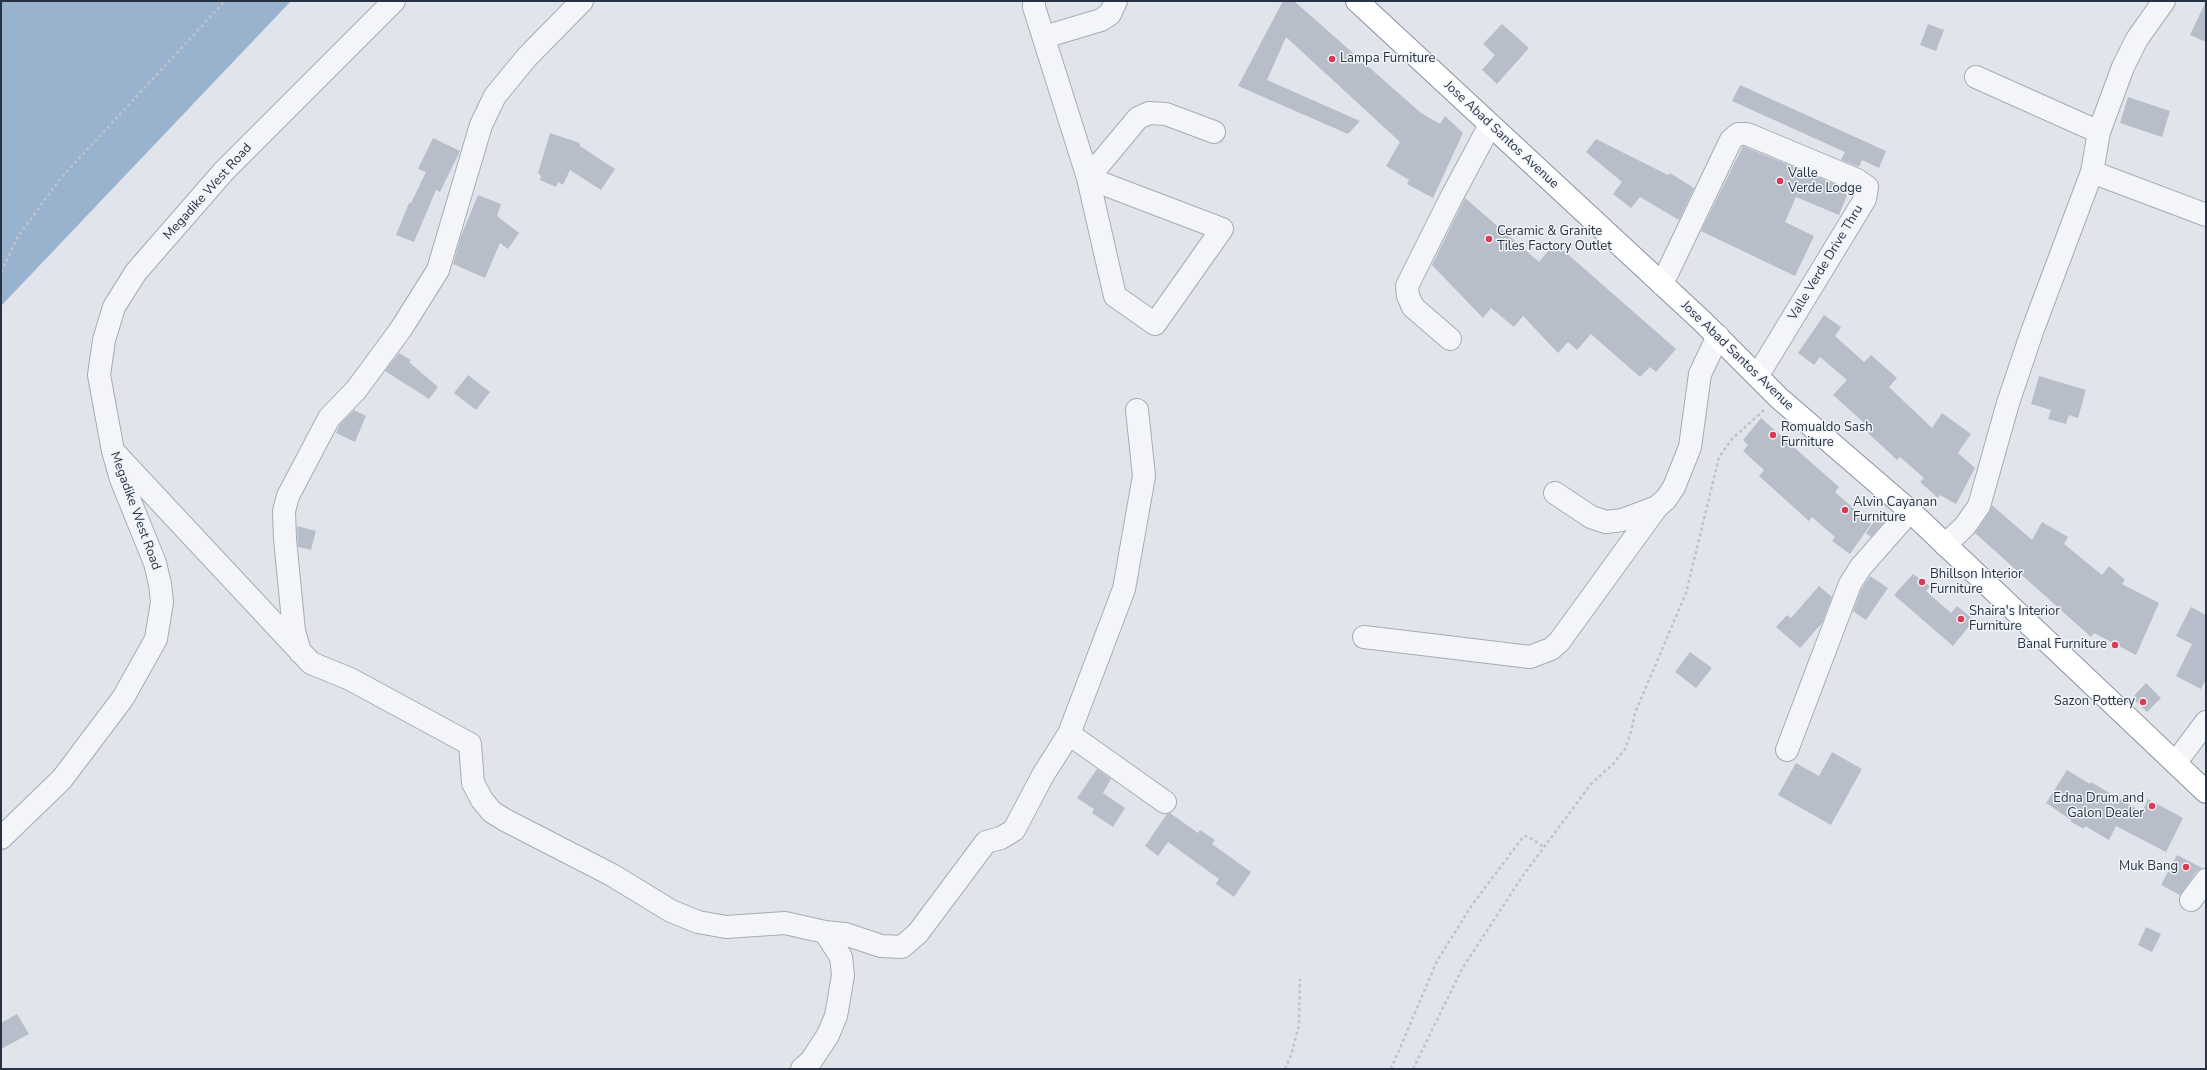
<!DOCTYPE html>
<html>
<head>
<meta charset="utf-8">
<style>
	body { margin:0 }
	#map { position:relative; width:2207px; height:1070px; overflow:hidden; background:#e1e5eb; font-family:"Nunito Sans",sans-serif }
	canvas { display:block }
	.frame { position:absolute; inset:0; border:2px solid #273244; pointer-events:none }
</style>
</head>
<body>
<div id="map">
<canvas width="2207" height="1070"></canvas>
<div class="frame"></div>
</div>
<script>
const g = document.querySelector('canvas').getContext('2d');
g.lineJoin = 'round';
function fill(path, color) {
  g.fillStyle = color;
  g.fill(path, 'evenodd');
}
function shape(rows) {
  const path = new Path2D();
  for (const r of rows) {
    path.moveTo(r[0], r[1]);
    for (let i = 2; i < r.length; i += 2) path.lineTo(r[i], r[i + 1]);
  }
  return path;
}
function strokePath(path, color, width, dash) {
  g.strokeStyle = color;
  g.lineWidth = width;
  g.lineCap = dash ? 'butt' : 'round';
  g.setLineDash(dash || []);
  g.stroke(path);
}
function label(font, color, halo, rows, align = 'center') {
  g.font = font + ' "Nunito Sans",sans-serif';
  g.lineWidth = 3;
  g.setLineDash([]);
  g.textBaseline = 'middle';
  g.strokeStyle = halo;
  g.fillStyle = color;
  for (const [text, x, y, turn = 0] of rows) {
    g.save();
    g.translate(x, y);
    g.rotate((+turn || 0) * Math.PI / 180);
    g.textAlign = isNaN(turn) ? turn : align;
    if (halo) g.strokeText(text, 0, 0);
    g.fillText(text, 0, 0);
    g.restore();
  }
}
fill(shape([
	[1,1,291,1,1,306]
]), '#99b2ce');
fill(shape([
	[1283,1,1294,1,1421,113,1440,124,1445,116,1463,133,1433,198,1407,184,1409,180,1386,166,1400,142,1286,37,1267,80,1360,121,1348,134,1238,86],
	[2206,1,2206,42,2190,35],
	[1502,24,1529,48,1497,84,1482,70,1495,55,1483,44],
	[1928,24,1944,30,1936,51,1920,45],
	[1740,85,1886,151,1879,168,1862,160,1859,167,1841,160,1845,152,1732,101],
	[2128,97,2170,111,2162,137,2120,123],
	[550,133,580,143,580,146,615,169,601,190,570,170,563,185,558,182,556,187,540,180,541,176,538,173],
	[433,138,460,151,440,192,436,190,414,242,396,235,409,203,411,203,426,172,418,169],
	[1596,139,1668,175,1670,173,1694,188,1679,220,1640,197,1631,208,1613,194,1622,182,1586,152],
	[1743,146,1849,190,1839,215,1796,197,1785,222,1814,236,1795,276,1701,231],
	[478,195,501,204,497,216,519,233,508,249,500,243,485,278,453,264,461,236],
	[1465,198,1539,262,1555,243,1676,349,1656,372,1650,367,1640,377,1591,334,1577,350,1568,342,1558,353,1523,316,1514,327,1491,308,1483,318,1432,265],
	[1824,315,1841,327,1835,336,1864,362,1871,355,1897,378,1889,387,1932,428,1942,413,1971,434,1958,453,1975,468,1956,504,1940,495,1938,498,1920,482,1924,478,1900,457,1897,460,1868,433,1871,429,1833,395,1847,380,1820,357,1814,365,1798,353],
	[399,353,411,360,409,362,438,387,429,399,385,371],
	[468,375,490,392,476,410,454,393],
	[2039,376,2086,390,2078,418,2069,415,2066,424,2048,419,2051,410,2031,404],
	[354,410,366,416,355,442,336,433,340,424],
	[1761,418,1839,487,1835,492,1871,524,1850,554,1832,541,1835,537,1812,517,1809,521,1759,476,1764,470,1743,451,1748,445,1743,440],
	[1992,505,2032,540,2042,522,2068,537,2064,544,2102,575,2109,566,2125,580,2122,584,2159,603,2136,655,2094,633,2091,637,1975,533,1989,513],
	[1877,517,1884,522,1871,537,1866,533],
	[297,526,316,531,311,550,298,547],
	[1913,574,1930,586,1926,591,1951,613,1957,606,1974,620,1953,646,1894,595],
	[1870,576,1888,588,1866,620,1853,611,1861,590],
	[1819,586,1832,597,1822,623,1800,648,1776,627,1787,615,1791,618],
	[2191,607,2206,615,2206,679,2201,689,2176,676,2192,644,2176,636],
	[1690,652,1712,668,1696,688,1675,672],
	[2146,683,2161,698,2147,712,2132,698],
	[1832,752,1862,769,1831,825,1778,795,1796,763,1819,776],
	[1097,769,1111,779,1103,793,1125,808,1113,827,1092,813,1094,809,1077,798],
	[2067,770,2090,784,2091,782,2142,812,2148,799,2183,818,2166,852,2116,826,2109,840,2085,826,2084,829,2071,822,2071,820,2046,803],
	[1170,813,1198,833,1200,830,1215,840,1212,844,1251,872,1234,897,1216,884,1219,879,1168,842,1158,856,1145,846,1167,814],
	[2177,855,2202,868,2196,872,2180,895,2161,885],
	[2146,927,2161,934,2152,952,2138,945],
	[17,1014,29,1034,1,1049,1,1023]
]), '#b7bec9');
const minor = shape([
	[1034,1,1034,7,1088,178,1115,296,1155,324,1222,229,1088,178,1138,118,1149,113,1166,114,1214,132],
	[1044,37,1101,20,1110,14,1116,1],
	[1976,77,2099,132],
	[2092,172,2206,215],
	[1662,284,1731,140,1738,134,1747,134,1857,180,1867,187,1865,199,1758,375],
	[1450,339,1413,307,1408,296,1407,286,1451,198,1490,125],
	[113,451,311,663,350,679,470,744,473,783,482,800,492,812,505,820,612,875,671,911,698,922,726,927,785,923,825,932,845,934,881,946,902,947,918,933,986,842,1001,838,1014,830,1043,775,1069,734,1124,589,1144,476,1137,410],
	[1555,493,1591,517,1606,522,1622,520,1657,507,1666,499,1674,487,1690,447,1700,374,1718,336],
	[1945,545,1965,526,1979,506,2008,403,2033,329,2092,172,2099,132,2123,67,2137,39,2164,1],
	[1364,637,1530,657,1551,649,1559,642,1657,507],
	[300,652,294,631,285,539,284,511,288,496,329,418,356,390,401,329,438,270,481,125,495,96,527,57,582,1],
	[1069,734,1165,802],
	[1787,750,1850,584,1860,568,1910,511],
	[2176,762,2206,722],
	[1,838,62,779,123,698,156,639,162,602,160,584,155,563,121,479,113,451,99,375,104,340,114,307,136,272,224,171,394,1],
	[2191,900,2206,880],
	[802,1069,811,1061,828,1035,836,1016,839,999,843,975,841,957,825,932]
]);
const highway = shape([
	[1357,1,1702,321,1779,398,1910,511,2206,792]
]);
strokePath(minor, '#a5acb6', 24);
strokePath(highway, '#8792a3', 24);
strokePath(shape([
	[1,272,17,238,60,179,225,1],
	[1285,1069,1291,1055,1299,1025,1300,979],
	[1391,1069,1437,961,1472,905,1523,837,1527,836,1544,847],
	[1413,1069,1462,969,1522,877,1591,784,1613,764,1625,749,1631,732,1635,713,1686,593,1719,457,1732,439,1764,410]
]), '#bfc2c9', 2.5, [3, 3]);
strokePath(minor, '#f4f5f8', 22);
strokePath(highway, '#fff', 22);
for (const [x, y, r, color] of [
	[1332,59,4,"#da3b53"],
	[1780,181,4,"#da3b53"],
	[1489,239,4,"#da3b53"],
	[1773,435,4,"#da3b53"],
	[1845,510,4,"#da3b53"],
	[1922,582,4,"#da3b53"],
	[1961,619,4,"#da3b53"],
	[2115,645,4,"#da3b53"],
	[2143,702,4,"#da3b53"],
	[2152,806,4,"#da3b53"],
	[2186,867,4,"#da3b53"]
]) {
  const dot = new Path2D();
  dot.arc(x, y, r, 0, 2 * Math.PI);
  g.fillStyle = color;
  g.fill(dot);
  strokePath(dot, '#f1f4f8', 1.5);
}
label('13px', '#273244', '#f1f4f8', [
	["Lampa Furniture",1340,59],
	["Valle",1788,174],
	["Verde Lodge",1788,189],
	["Ceramic & Granite",1497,232],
	["Tiles Factory Outlet",1497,247],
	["Romualdo Sash",1781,428],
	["Furniture",1781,443],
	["Alvin Cayanan",1853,503],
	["Furniture",1853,518],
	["Bhillson Interior",1930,575],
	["Furniture",1930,590],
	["Shaira's Interior",1969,612],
	["Furniture",1969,627],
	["Banal Furniture",2107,645,"right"],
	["Sazon Pottery",2135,702,"right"],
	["Edna Drum and",2144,799,"right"],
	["Galon Dealer",2144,814,"right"],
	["Muk Bang",2178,867,"right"]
], 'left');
label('13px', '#273244', '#f1f4f8', [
	["Jose Abad Santos Avenue",1501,135,43],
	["Megadike West Road",208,192,-48],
	["Valle Verde Drive Thru",1826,263,-59],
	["Jose Abad Santos Avenue",1737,356,44],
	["Megadike West Road",135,511,70]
]);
</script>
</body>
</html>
